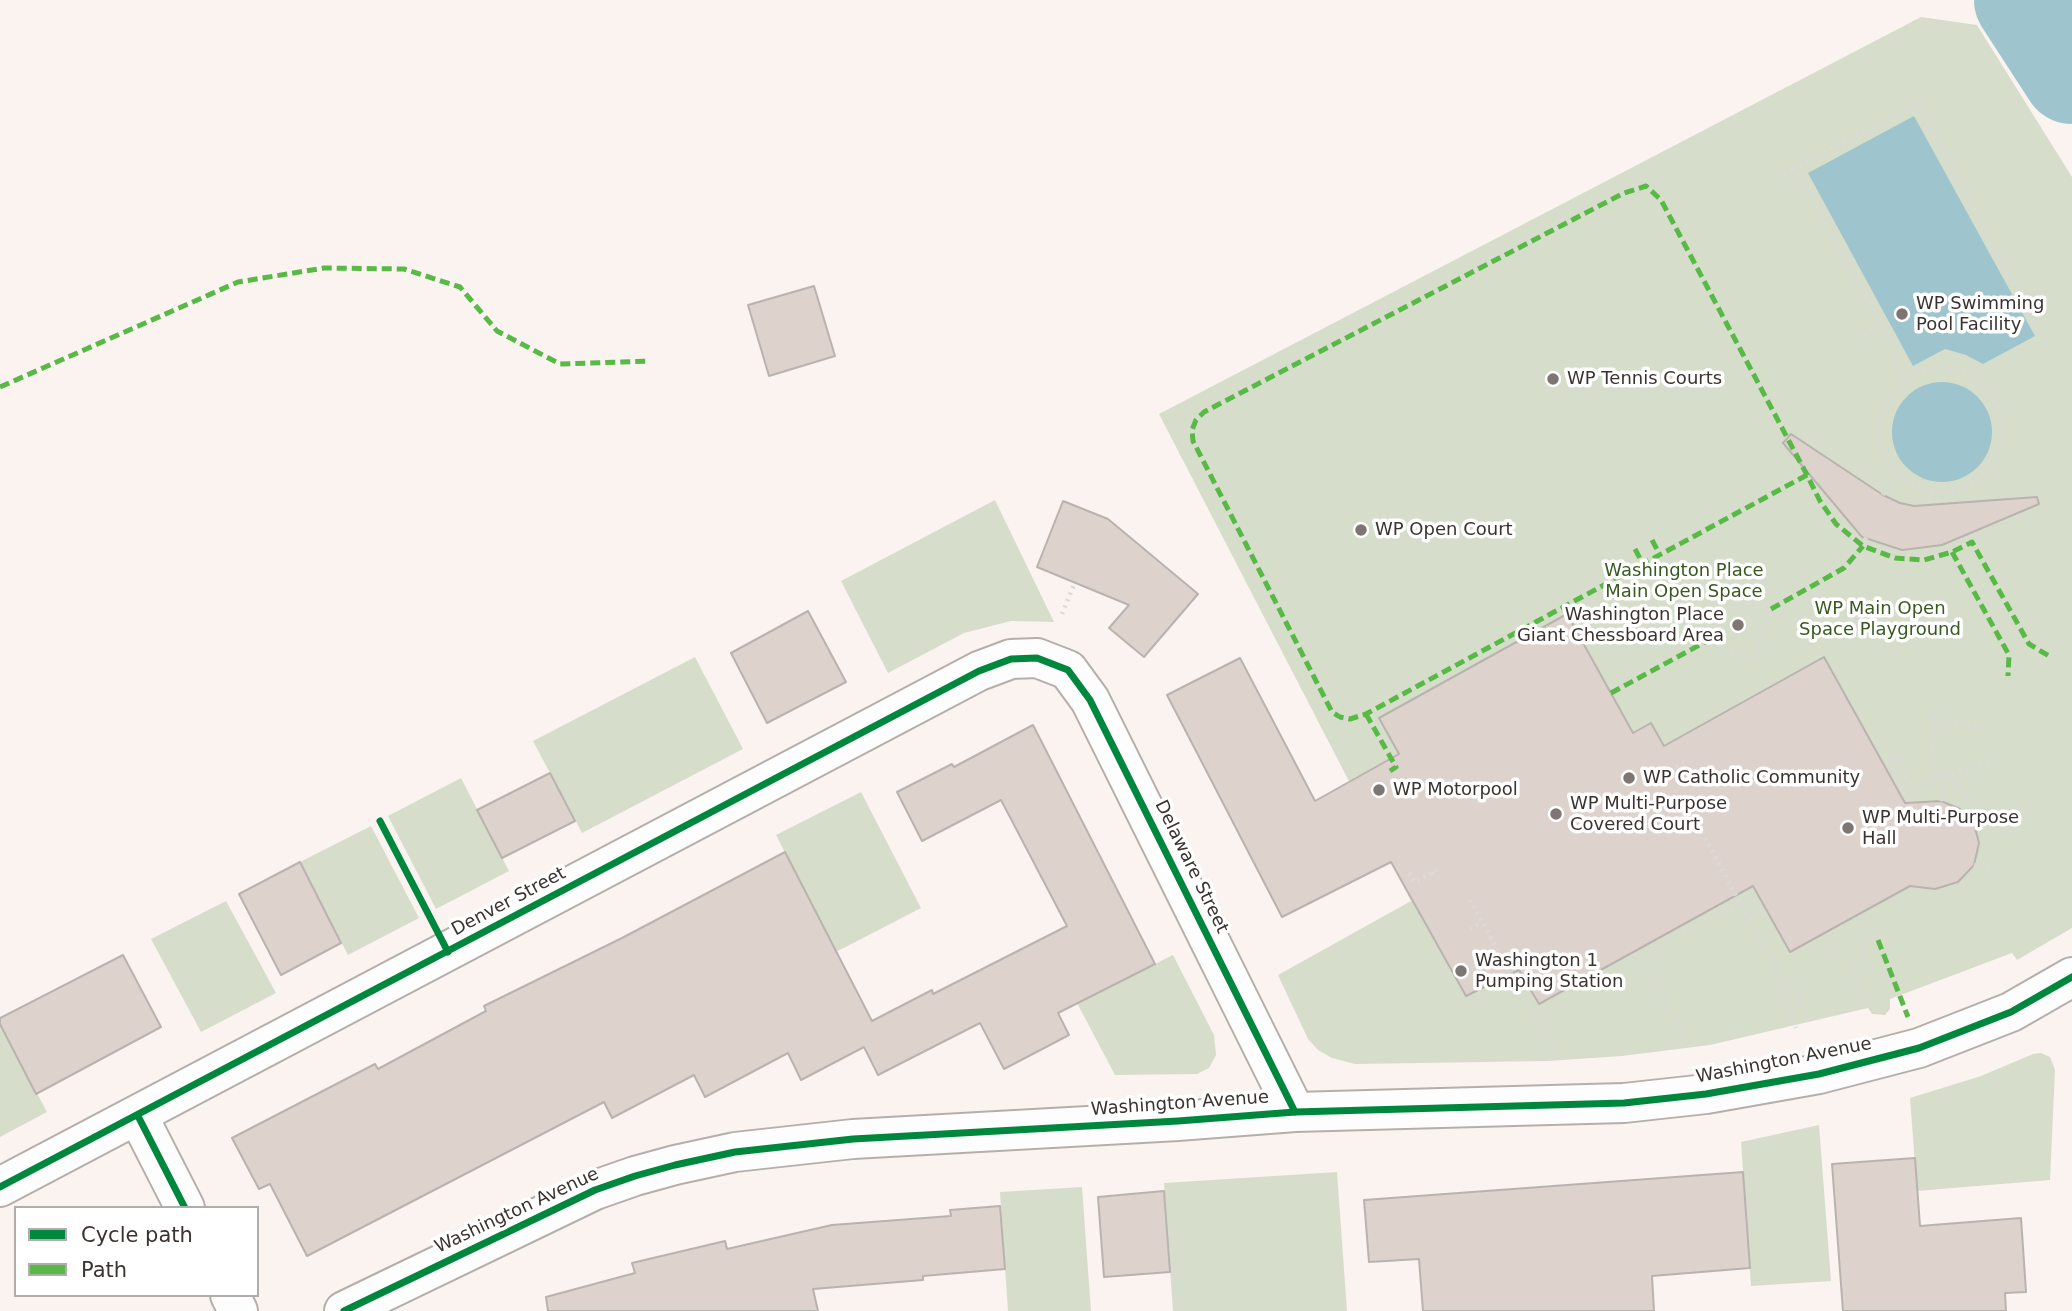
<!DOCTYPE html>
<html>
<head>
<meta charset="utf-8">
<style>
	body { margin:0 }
	#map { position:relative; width:2072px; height:1311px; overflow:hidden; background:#faf3f0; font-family:"DejaVu Sans",sans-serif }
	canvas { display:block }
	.legend { position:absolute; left:14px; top:1206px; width:245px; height:91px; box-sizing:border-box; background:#fff; border:2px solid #b1adac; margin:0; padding:9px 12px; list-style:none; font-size:21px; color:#3b3330 }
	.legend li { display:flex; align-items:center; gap:14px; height:35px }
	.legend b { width:35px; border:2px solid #b1adac }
</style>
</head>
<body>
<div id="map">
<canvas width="2072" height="1311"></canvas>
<ul class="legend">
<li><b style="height:9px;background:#00873e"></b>Cycle path</li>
<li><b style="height:9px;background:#58b947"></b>Path</li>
</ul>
</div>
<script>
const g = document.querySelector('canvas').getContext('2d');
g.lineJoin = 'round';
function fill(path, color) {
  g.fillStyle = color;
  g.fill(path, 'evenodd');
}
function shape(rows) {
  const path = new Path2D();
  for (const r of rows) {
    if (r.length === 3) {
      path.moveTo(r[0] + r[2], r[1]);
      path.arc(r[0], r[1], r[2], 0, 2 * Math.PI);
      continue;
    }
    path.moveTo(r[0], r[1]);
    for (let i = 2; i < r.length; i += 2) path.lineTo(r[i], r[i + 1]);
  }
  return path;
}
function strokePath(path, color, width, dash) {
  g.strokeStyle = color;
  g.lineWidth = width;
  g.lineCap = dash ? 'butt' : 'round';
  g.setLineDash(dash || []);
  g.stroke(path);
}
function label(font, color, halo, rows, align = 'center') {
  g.font = font + ' "DejaVu Sans",sans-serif';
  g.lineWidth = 7;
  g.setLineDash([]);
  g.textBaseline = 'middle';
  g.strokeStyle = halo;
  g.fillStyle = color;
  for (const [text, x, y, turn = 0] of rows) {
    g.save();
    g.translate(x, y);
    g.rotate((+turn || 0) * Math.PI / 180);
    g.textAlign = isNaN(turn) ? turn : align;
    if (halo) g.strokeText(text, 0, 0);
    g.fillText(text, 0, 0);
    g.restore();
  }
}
fill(shape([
	[1921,17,1977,25,2072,177,2072,928,2017,960,2012,953,1890,999,1890,1009,1885,1015,1872,1014,1868,1008,1710,1045,1622,1056,1548,1061,1355,1064,1332,1058,1318,1050,1308,1039,1278,975,1411,901,1159,414],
	[995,500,1054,622,1011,621,964,633,888,673,841,581],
	[695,657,743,749,582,833,533,741],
	[461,778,509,871,436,909,388,816],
	[861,792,921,908,836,952,776,835],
	[371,826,419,918,348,955,300,862],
	[226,901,276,993,201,1032,151,939],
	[1173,955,1214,1035,1216,1055,1209,1068,1197,1074,1115,1075,1077,1003],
	[0,1024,47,1112,0,1137],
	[2041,1053,2050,1057,2055,1070,2050,1180,1917,1191,1910,1098,1981,1076,2033,1054],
	[1819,1125,1831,1281,1751,1286,1741,1142],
	[1337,1172,1347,1311,1173,1311,1164,1183],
	[1082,1187,1091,1311,1008,1311,1000,1192]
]), '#d6decb');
fill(shape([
	[1914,116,2035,336,1983,364,1966,355,1945,349,1913,366,1808,173],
	[1942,432,50]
]), '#9ec5ce');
strokePath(shape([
	[2024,0,2072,74]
]), '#9ec5ce', 100);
const building = shape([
	[814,286,835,356,769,376,748,305,814,286],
	[1791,434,1883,495,1900,503,1914,506,2037,497,2039,504,1942,545,1902,550,1862,537,1783,443,1791,434],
	[1063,501,1108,519,1198,594,1144,657,1109,628,1129,605,1037,567,1063,501],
	[808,611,846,682,767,723,731,653,808,611],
	[1567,614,1633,733,1651,723,1664,746,1824,657,1905,803,1941,801,1960,809,1974,824,1979,843,1974,865,1958,882,1935,889,1910,886,1790,952,1753,886,1539,1004,1519,970,1466,996,1391,862,1282,917,1167,695,1240,658,1315,801,1399,754,1379,718,1567,614],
	[1033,725,1155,964,1058,1013,1069,1035,1004,1069,980,1023,878,1075,864,1047,801,1080,788,1053,705,1097,694,1075,612,1118,604,1102,307,1256,270,1184,259,1189,232,1138,375,1064,378,1069,486,1011,484,1006,622,938,785,852,872,1021,932,990,933,994,1067,926,1001,800,922,841,897,792,952,764,954,767,1033,725],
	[550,773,575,821,502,858,477,810,550,773],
	[300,862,341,943,281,975,239,894,300,862],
	[123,955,161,1027,36,1094,0,1024,0,1018,123,955],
	[1915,1158,1920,1226,2021,1218,2026,1292,2005,1293,2006,1311,1843,1311,1832,1164,1915,1158],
	[1743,1172,1750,1268,1652,1276,1654,1311,1423,1311,1419,1259,1369,1262,1364,1200,1743,1172],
	[1164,1191,1170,1272,1104,1277,1098,1197,1164,1191],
	[1000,1206,1005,1269,923,1276,923,1280,813,1289,818,1311,548,1311,546,1297,635,1273,632,1263,725,1241,727,1249,832,1225,951,1216,950,1210,1000,1206]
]);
fill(building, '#ded2cd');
strokePath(building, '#b9b3b0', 2);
const minor = shape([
	[138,1116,185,1208],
	[0,1187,979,671,1011,659,1037,658,1068,670,1090,700,1295,1112],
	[230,1295,238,1311],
	[344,1311,595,1190,635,1176,675,1165,735,1152,853,1139,1178,1121,1295,1112,1624,1103,1706,1094,1819,1074,1919,1048,2011,1012,2072,977]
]);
strokePath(minor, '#b5afac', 42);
strokePath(shape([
	[1778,177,1795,168],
	[1857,337,1881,324],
	[1941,430,62],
	[1902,381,1893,345,1795,168,1919,104,2046,345],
	[1883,495,1894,471],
	[1863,546,1867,535],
	[1722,593,1771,609,1754,658,1705,642,1722,593],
	[1062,614,1075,582],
	[1676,767,1684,762],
	[1948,775,1987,820,2011,835],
	[1931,781,1934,718,1983,728],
	[1941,801,1947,776],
	[1912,807,1888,760,1896,756,1913,788,1956,772,1988,763],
	[1702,832,1778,974,1796,1028],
	[1974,865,1992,870],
	[1433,872,1438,878],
	[1409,873,1414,882,1440,868],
	[1470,900,1535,1017,1560,1056],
	[1748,917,1762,909],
	[1470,929,1482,922],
	[1876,934,1878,940],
	[1827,937,1835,951],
	[1858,941,1865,959,1850,964,1865,1009],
	[1658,948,1740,903],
	[1645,966,1691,1047],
	[1782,989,1794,985,1808,1023]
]), '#dcdad9', 4.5, [2, 5]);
strokePath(minor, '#fefdfd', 38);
strokePath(shape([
	[0,387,238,282,324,268,404,269,460,287,497,331,560,364,649,361],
	[1807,475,1366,714,1350,719,1340,717,1332,712,1193,441,1192,430,1196,420,1204,412,1624,193,1646,186,1661,200,1807,475,1820,501,1836,524,1863,546,1895,558,1924,560,1952,552,1972,542,2029,644,2049,656],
	[1652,540,1660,555],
	[1635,549,1643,564],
	[1952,552,2009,655,2008,676],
	[1771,609,1844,568,1863,546],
	[1611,693,1705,642],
	[1366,714,1396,767,1390,771],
	[1878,940,1908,1017]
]), '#58b947', 5, [10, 5]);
strokePath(shape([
	[380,821,448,952],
	[138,1116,185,1208],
	[0,1187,979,671,1011,659,1037,658,1068,670,1090,700,1295,1112],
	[344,1311,595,1190,635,1176,675,1165,735,1152,853,1139,1178,1121,1295,1112,1624,1103,1706,1094,1819,1074,1919,1048,2011,1012,2072,977]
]), '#00873e', 7);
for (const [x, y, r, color] of [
	[1902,314,7,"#7e7673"],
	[1553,379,7,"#7e7673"],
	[1361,530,7,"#7e7673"],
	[1738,625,7,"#7e7673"],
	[1629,778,7,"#7e7673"],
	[1379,790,7,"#7e7673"],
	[1556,814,7,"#7e7673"],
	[1848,828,7,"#7e7673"],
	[1461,971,7,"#7e7673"]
]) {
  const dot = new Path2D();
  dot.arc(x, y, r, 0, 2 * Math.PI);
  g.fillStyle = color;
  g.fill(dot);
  strokePath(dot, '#fff', 2.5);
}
label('18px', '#3b3330', '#fff', [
	["WP Swimming",1916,304],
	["Pool Facility",1916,325],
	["WP Tennis Courts",1567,379],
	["WP Open Court",1375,530],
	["Washington Place",1724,615,"right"],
	["Giant Chessboard Area",1724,636,"right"],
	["WP Catholic Community",1643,778],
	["WP Motorpool",1393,790],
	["WP Multi-Purpose",1570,804],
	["Covered Court",1570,825],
	["WP Multi-Purpose",1862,818],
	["Hall",1862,839],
	["Washington 1",1475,961],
	["Pumping Station",1475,982]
], 'left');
label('18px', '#38591f', '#fff', [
	["Washington Place",1684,571],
	["Main Open Space",1684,592],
	["WP Main Open",1880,609],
	["Space Playground",1880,630]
]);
label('18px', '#3b3330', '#fff', [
	["Delaware Street",1191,867,64],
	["Denver Street",509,902,-28],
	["Washington Avenue",1784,1061,-11],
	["Washington Avenue",1180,1104,-4],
	["Washington Avenue",517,1211,-25]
]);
</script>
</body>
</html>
